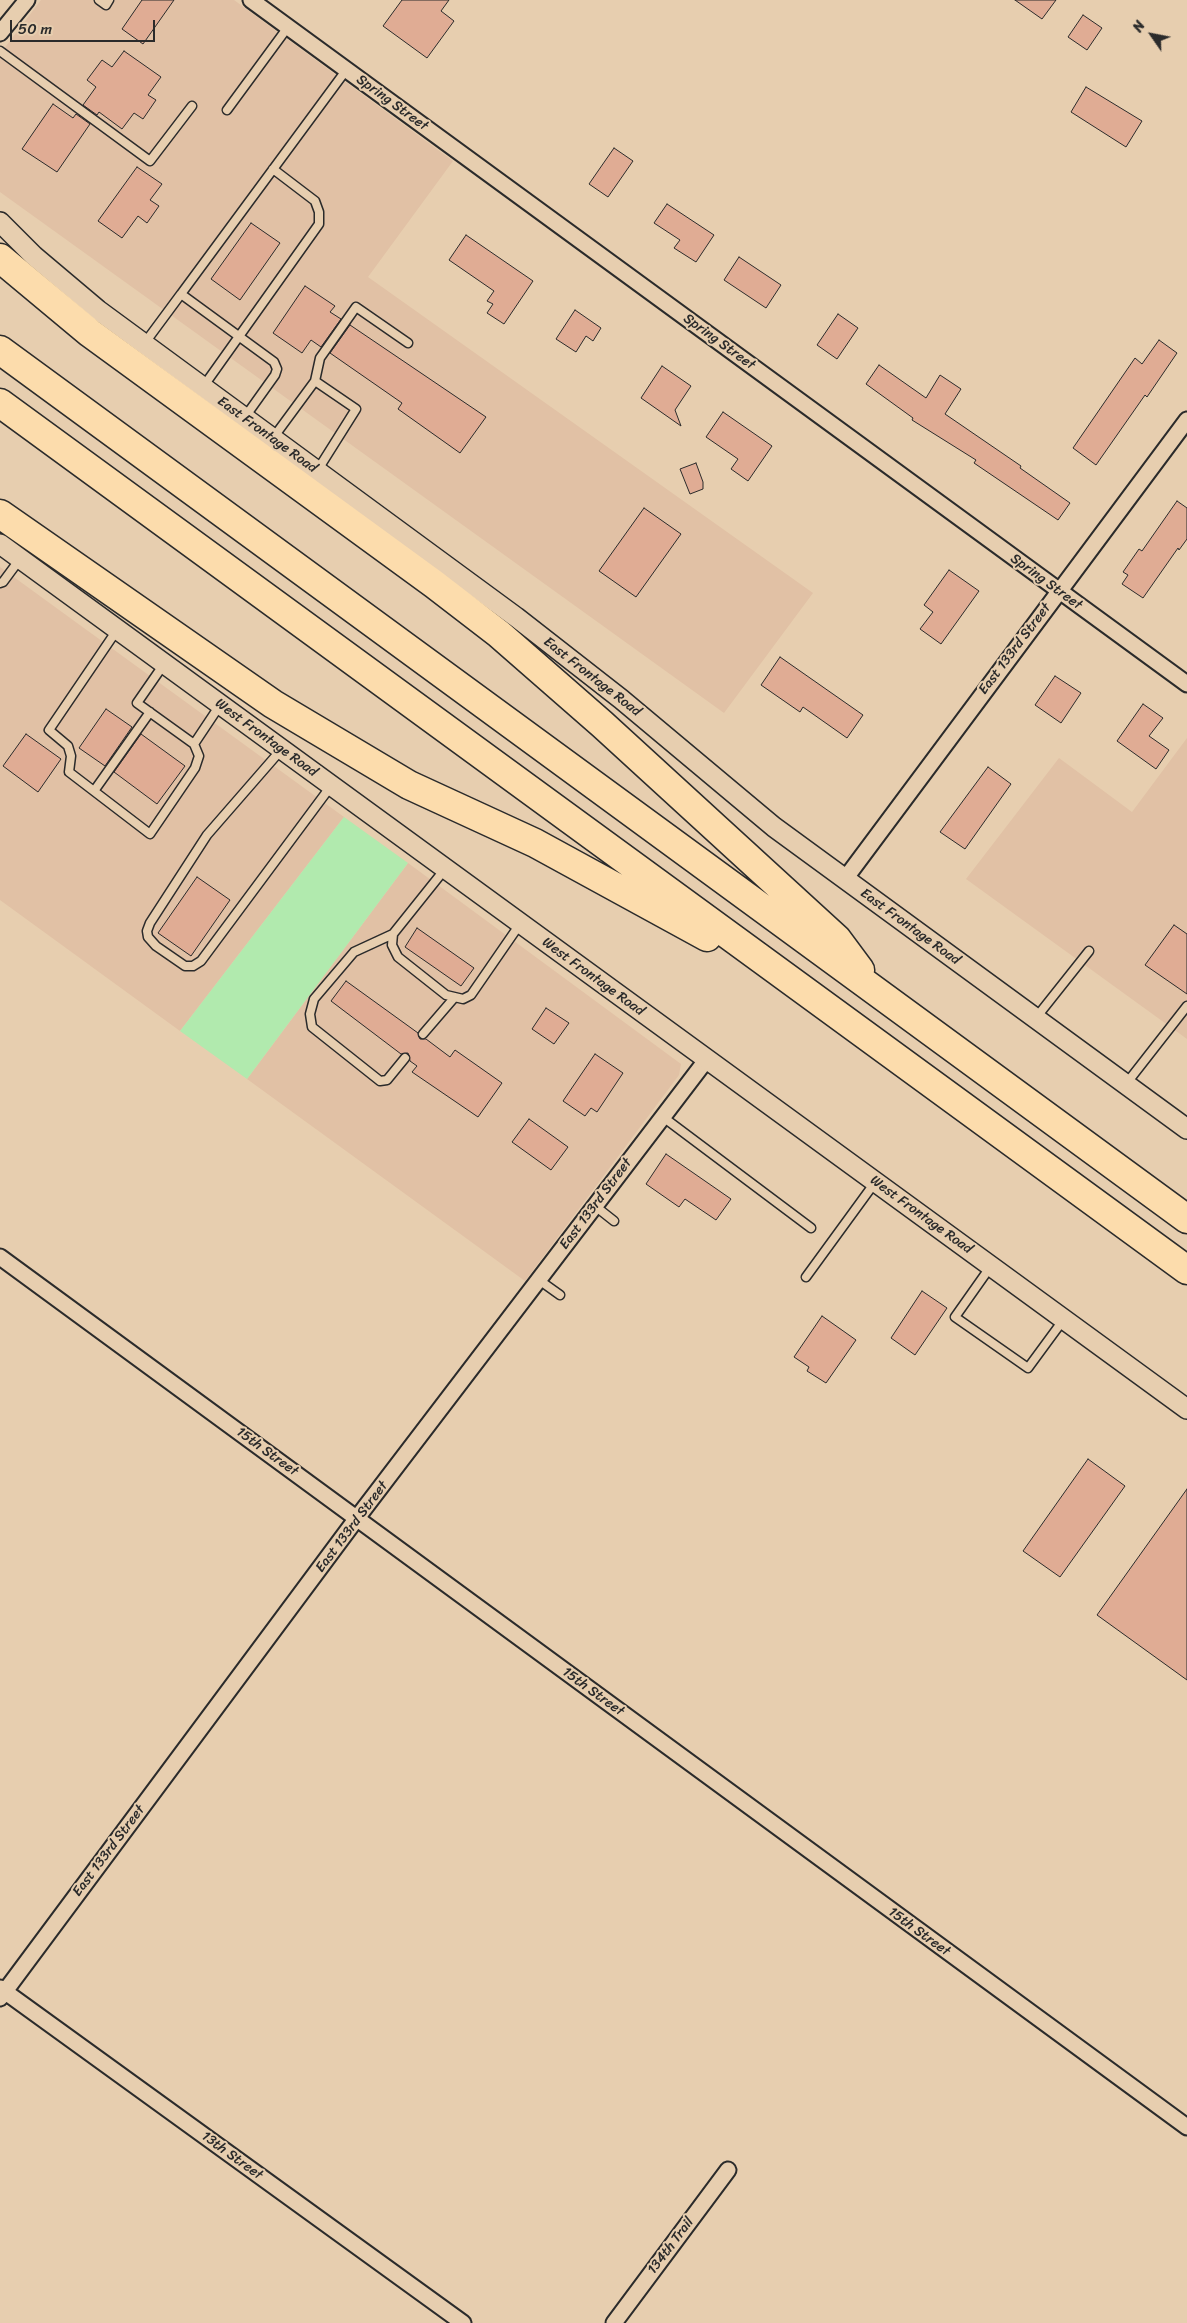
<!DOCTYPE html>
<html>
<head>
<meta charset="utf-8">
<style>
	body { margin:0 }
	#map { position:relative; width:1187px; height:2323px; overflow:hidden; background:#e7ceaf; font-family:Sriracha,sans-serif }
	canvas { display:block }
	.north { position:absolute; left:1127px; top:10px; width:50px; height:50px; -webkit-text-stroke:4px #e7ceaf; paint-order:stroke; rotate:303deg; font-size:14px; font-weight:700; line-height:20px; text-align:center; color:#2b2b2b }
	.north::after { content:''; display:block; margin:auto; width:18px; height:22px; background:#2b2b2b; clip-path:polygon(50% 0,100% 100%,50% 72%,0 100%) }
	.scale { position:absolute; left:10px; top:20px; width:145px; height:22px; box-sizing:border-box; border:2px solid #2b2b2b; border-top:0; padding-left:6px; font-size:15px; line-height:18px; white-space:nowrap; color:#2b2b2b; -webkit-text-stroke:4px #e7ceaf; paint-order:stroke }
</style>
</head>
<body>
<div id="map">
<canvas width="1187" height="2323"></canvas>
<div class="north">N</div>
<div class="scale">50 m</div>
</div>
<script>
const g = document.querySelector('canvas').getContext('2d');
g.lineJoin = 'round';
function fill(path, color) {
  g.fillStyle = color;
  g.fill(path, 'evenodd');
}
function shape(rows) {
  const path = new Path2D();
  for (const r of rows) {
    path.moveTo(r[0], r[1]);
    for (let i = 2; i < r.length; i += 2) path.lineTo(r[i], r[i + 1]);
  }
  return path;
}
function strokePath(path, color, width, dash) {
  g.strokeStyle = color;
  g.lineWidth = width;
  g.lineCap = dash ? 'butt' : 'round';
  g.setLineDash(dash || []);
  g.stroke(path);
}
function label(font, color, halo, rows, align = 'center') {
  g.font = font + ' Sriracha,sans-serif';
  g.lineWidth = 4;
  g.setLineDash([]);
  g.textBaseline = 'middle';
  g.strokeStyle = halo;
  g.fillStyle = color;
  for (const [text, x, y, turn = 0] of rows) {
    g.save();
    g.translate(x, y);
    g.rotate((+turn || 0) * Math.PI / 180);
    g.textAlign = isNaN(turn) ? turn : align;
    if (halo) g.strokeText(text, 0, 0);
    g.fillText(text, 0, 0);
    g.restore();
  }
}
fill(shape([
	[41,0,234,0,453,161,368,277,813,593,724,713,0,192,0,54],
	[0,567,344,817,180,1031,0,900],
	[1187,738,1187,1039,966,879,1059,758,1132,812],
	[408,863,681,1064,679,1075,525,1281,247,1079]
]), '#e1c1a5');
fill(shape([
	[344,817,408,863,247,1079,180,1031]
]), '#b1eaae');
const building = shape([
	[142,0,174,0,143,44,122,29,142,0],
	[402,0,449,0,441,11,454,21,427,58,383,26,402,0],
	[1015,0,1056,0,1042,19,1015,0],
	[1083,15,1102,28,1087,50,1068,37,1083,15],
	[124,51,161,77,148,95,156,100,143,119,134,113,122,129,99,112,97,115,83,105,96,87,87,80,102,60,112,67,124,51],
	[1086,87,1142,121,1126,147,1071,112,1086,87],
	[53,104,73,118,76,114,90,124,57,172,22,149,53,104],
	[614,148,633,161,608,197,589,184,614,148],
	[137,167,162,184,150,200,159,206,147,223,138,216,122,238,98,221,137,167],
	[667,204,714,235,696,262,674,248,680,240,654,223,667,204],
	[251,223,280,243,240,300,211,279,251,223],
	[466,235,533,281,504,324,487,313,493,304,487,301,494,291,449,260,466,235],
	[739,257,781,285,766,308,724,280,739,257],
	[305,286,335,306,330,312,341,319,321,347,311,340,302,353,273,333,305,286],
	[575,310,601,328,593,341,586,336,576,352,556,339,575,310],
	[838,314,858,328,837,359,817,345,838,314],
	[350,325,486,417,460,453,398,409,402,403,330,353,350,325],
	[1159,340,1177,353,1147,397,1145,395,1096,465,1073,448,1135,358,1142,364,1159,340],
	[879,365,926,398,940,375,961,389,945,414,1021,466,1020,468,1070,503,1058,520,974,463,976,460,912,420,913,418,866,384,879,365],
	[662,366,691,386,675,410,681,426,641,398,662,366],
	[723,412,772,446,748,481,731,469,738,459,706,437,723,412],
	[696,463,703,482,703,489,690,494,680,469,696,463],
	[1177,501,1187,508,1187,539,1179,550,1178,548,1143,598,1122,584,1128,575,1123,572,1139,549,1142,551,1177,501],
	[644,508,681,534,636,597,599,571,644,508],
	[949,570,979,591,941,644,920,629,933,612,924,605,949,570],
	[780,657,863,715,847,738,803,707,800,712,761,685,780,657],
	[1055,676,1081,693,1061,723,1035,705,1055,676],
	[1143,704,1163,718,1149,736,1169,750,1156,769,1117,741,1143,704],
	[106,709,132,727,105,766,79,748,106,709],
	[26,734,61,759,38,792,3,766,26,734],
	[141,734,185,766,157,804,114,772,141,734],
	[988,767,1011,784,965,849,940,832,988,767],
	[197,877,230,900,191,956,158,933,197,877],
	[1174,925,1187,934,1187,994,1145,965,1174,925],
	[417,928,474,968,461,986,405,947,417,928],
	[346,981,418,1033,420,1039,426,1039,450,1057,455,1050,502,1083,478,1117,412,1072,417,1066,410,1061,408,1053,401,1054,331,1001,346,981],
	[546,1008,569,1023,554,1044,532,1029,546,1008],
	[595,1054,623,1073,597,1112,591,1108,585,1116,563,1101,595,1054],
	[529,1119,568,1147,551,1170,512,1142,529,1119],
	[666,1154,731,1199,716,1220,685,1199,679,1207,646,1184,666,1154],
	[922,1291,947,1308,915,1355,891,1338,922,1291],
	[822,1316,856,1340,826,1383,807,1371,809,1367,794,1357,822,1316],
	[1088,1459,1125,1486,1060,1577,1023,1551,1088,1459],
	[1187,1489,1187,1680,1097,1615,1187,1489]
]);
fill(building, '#e0ac94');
strokePath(building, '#2b2b2b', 1);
const service = shape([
	[99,0,106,5,109,0],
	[0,51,150,161,192,106],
	[227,110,288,27],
	[181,294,347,69],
	[144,344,181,294,274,362,277,369,275,375,245,417],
	[315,381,320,358,356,307,408,343],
	[203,387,319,224,319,212,315,201,273,169],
	[273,438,315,381,356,409,317,471],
	[0,583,3,582,20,559],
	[117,630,49,730,68,746,71,756,69,772,150,834,195,768,199,756,194,744],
	[164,664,137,703,194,744,220,705],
	[281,750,207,835,150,923,147,931,148,937,156,946,185,966,193,966,201,961,331,786],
	[94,791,150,712],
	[445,869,393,934,392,945,398,957,446,995,463,999,471,995,520,924],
	[393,934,354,952,314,999,310,1014,312,1027,380,1081,387,1080,405,1058],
	[1035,1019,1089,951],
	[423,1034,454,998],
	[1126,1084,1187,1006],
	[663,1117,811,1228],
	[595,1206,614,1221],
	[991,1266,955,1317,1028,1368,1064,1319],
	[806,1277,876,1181],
	[539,1280,560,1295]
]);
const minor = shape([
	[251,0,1187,684],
	[0,33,27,0],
	[845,879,1187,420],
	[0,1257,1187,2127],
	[0,1988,463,2323],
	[0,1998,357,1518,707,1059],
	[614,2323,728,2170]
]);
const tertiary = shape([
	[0,222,34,256,98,310,516,617,621,699,774,827,1187,1129],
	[0,544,1187,1409]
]);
const motorway = shape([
	[0,258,90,333,434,584,499,634,602,724,837,939,860,970],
	[0,350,1187,1219],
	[0,403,1187,1270],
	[0,514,273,704,409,785,535,843,707,937]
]);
strokePath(service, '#2b2b2b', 11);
strokePath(minor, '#2b2b2b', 19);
strokePath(tertiary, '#2b2b2b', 22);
strokePath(motorway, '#2b2b2b', 31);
strokePath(service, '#e7ceaf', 8);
strokePath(minor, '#e7ceaf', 15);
strokePath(tertiary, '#e7ceaf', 19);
strokePath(motorway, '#fcdcac', 28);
label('14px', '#2b2b2b', '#e7ceaf', [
	["Spring Street",392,103,36],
	["Spring Street",719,342,36],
	["East Frontage Road",267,435,36],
	["Spring Street",1046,582,36],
	["East 133rd Street",1015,649,-53],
	["East Frontage Road",592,677,38],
	["West Frontage Road",266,738,36],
	["East Frontage Road",910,927,36],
	["West Frontage Road",593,977,36],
	["East 133rd Street",596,1204,-53],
	["West Frontage Road",921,1215,36],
	["15th Street",267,1452,36],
	["East 133rd Street",352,1527,-53],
	["15th Street",593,1692,36],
	["East 133rd Street",109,1851,-53],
	["15th Street",919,1932,36],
	["13th Street",232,2156,36],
	["134th Trail",671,2246,-53]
]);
</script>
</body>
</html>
